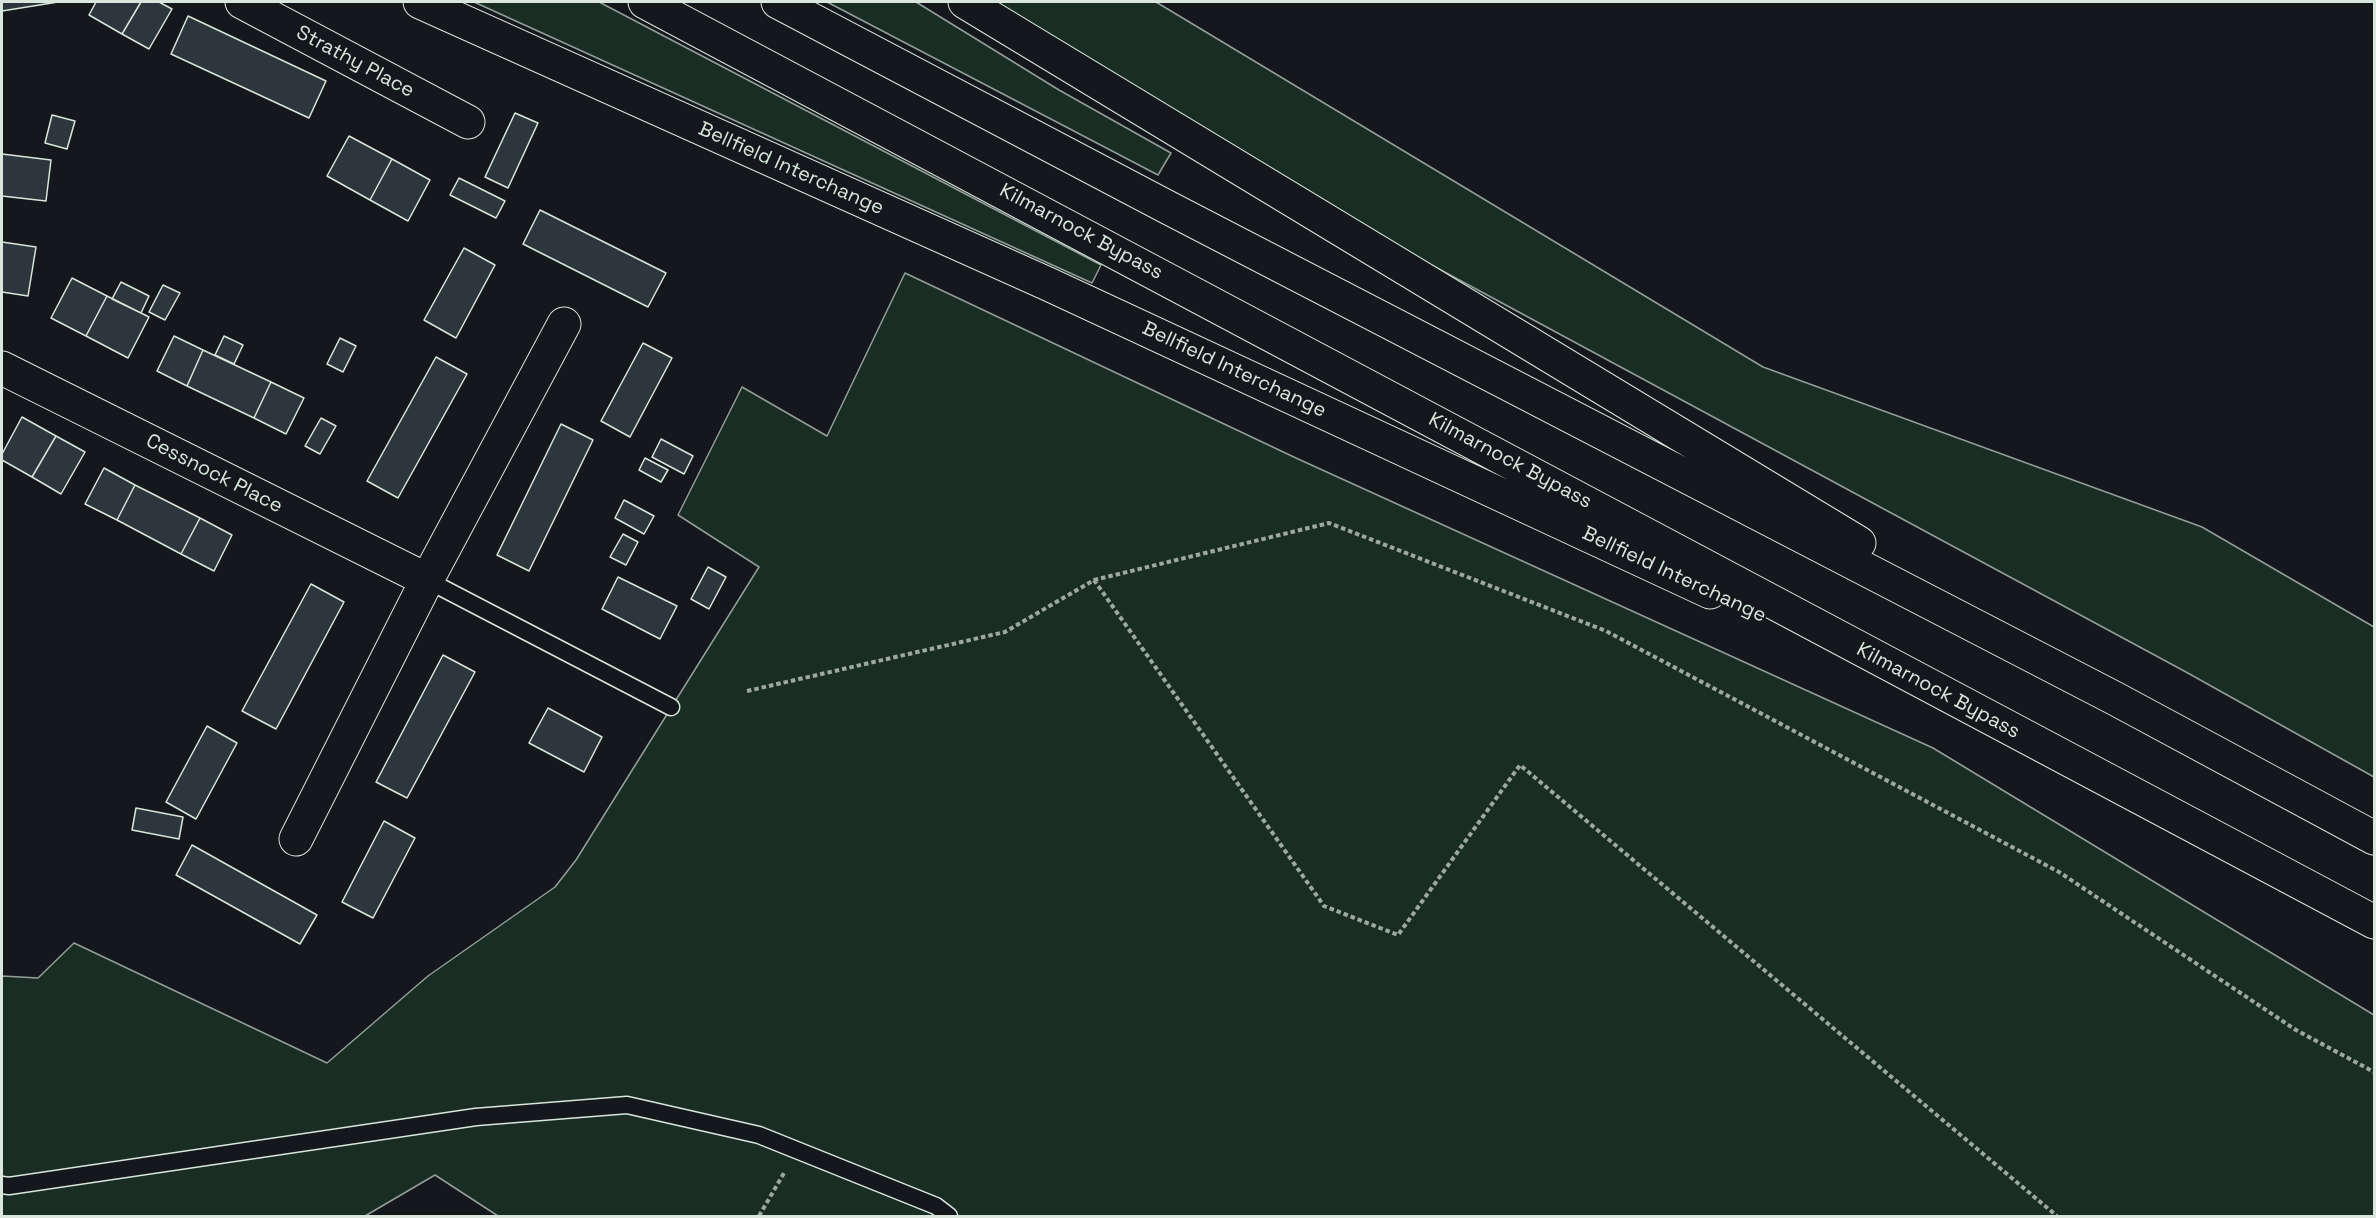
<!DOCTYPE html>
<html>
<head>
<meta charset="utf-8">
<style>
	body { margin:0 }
	#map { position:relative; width:2376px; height:1218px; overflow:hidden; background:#14181c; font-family:"Space Grotesk",sans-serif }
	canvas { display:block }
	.frame { position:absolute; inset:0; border:3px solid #d8e6dc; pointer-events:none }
</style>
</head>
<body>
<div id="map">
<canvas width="2376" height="1218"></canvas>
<div class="frame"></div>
</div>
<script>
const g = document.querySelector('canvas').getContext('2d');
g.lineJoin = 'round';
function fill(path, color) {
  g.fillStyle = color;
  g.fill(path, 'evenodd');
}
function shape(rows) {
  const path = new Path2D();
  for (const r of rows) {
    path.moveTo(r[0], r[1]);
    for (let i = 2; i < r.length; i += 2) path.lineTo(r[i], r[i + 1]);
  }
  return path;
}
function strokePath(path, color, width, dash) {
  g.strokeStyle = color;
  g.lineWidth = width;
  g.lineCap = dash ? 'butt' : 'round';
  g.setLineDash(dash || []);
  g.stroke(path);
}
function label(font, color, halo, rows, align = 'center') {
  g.font = font + ' "Space Grotesk",sans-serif';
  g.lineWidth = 4.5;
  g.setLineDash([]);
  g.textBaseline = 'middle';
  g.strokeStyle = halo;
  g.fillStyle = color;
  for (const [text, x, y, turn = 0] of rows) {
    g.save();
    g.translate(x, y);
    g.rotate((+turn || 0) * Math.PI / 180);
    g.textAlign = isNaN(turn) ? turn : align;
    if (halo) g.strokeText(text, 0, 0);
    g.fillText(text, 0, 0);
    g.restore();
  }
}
const green = shape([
	[474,2,599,2,1101,265,1092,283,474,2],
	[827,2,916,2,1059,90,1171,153,1158,175,827,2],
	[992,2,1156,2,1763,367,2202,527,2374,627,2374,777,2186,672,1274,180,992,2],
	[905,273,1296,458,1933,748,2374,1015,2374,1216,498,1216,435,1175,365,1216,2,1216,2,976,38,978,74,943,327,1063,428,976,555,887,576,860,759,567,678,515,742,387,827,436,905,273]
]);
fill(green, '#1a2d24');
strokePath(green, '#939e99', 1.5);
const building = shape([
	[2,2,58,2,2,11,2,2],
	[96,2,141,2,122,34,89,15,96,2],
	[141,2,159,2,172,9,149,49,122,34,141,2],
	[188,16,326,81,309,118,171,54,188,16],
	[515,113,538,123,508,188,485,177,515,113],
	[52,115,75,121,67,149,45,143,52,115],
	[349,136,392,159,370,200,327,176,349,136],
	[2,154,51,160,46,201,2,196,2,154],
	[392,159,430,180,408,221,370,200,392,159],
	[459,178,505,201,496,218,450,195,459,178],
	[540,210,666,273,648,307,523,244,540,210],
	[2,242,36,247,28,296,2,292,2,242],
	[464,248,495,265,456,338,424,320,464,248],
	[72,278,107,296,86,336,51,318,72,278],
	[121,282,149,296,141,313,112,299,121,282],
	[163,285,180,293,165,320,149,312,163,285],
	[107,296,149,317,128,358,86,336,107,296],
	[174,336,203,350,187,386,157,371,174,336],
	[224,336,243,345,234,364,215,355,224,336],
	[340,338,356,346,343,372,327,364,340,338],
	[643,343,672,358,630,437,601,421,643,343],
	[203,350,271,382,254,418,187,386,203,350],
	[436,357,467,374,398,498,367,481,436,357],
	[271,382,304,398,286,434,254,418,271,382],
	[22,417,56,436,32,477,2,460,2,454,22,417],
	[321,418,336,426,320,454,305,446,321,418],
	[561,424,593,440,529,571,497,555,561,424],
	[56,436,85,452,61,494,32,477,56,436],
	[661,439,693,456,684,474,652,457,661,439],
	[645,458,668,470,661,482,639,470,645,458],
	[104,468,135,485,117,520,85,504,104,468],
	[135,485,200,518,181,554,117,520,135,485],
	[624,500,654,516,644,534,615,518,624,500],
	[200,518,232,535,214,571,181,554,200,518],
	[623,534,638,542,626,565,610,557,623,534],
	[708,567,726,577,709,609,691,599,708,567],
	[618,577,677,606,660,639,602,609,618,577],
	[311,584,344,602,276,729,242,711,311,584],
	[443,655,475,672,407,798,376,782,443,655],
	[548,708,602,737,584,772,529,743,548,708],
	[207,726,237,743,196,819,166,802,207,726],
	[136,808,183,817,179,839,132,830,136,808],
	[384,821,415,838,373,918,342,902,384,821],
	[192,845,317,915,300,944,176,875,192,845]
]);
fill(building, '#2c363c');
strokePath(building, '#d8e6dc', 1.5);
const lane = shape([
	[427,580,671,707],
	[2,1185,9,1186,476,1117,627,1105,759,1135,936,1206,949,1216]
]);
const street = shape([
	[242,2,468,122],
	[2,368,427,580],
	[296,839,427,580,564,324]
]);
const highway = shape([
	[420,2,1048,284,1710,592],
	[645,2,2374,922],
	[778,2,1167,207,2116,699,2374,838],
	[965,2,1859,543]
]);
strokePath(lane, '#d8e6dc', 19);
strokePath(street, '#d8e6dc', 35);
strokePath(highway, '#d8e6dc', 35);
strokePath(shape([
	[1094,580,1324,906,1398,935,1520,765,2057,1216],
	[747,691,1005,632,1094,580,1329,523,1606,631,2059,872,2296,1030,2374,1072],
	[759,1216,784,1173]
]), '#9da8a2', 4, [4.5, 3]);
strokePath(lane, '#14181c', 16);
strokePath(street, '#14181c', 33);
strokePath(highway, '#14181c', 33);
label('20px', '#d8e6dc', '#14181c', [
	["Strathy Place",355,62,28],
	["Bellfield Interchange",791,169,24],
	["Kilmarnock Bypass",1081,232,28],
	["Bellfield Interchange",1234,370,25],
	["Kilmarnock Bypass",1510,461,28],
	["Cessnock Place",214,474,27],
	["Bellfield Interchange",1674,575,25],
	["Kilmarnock Bypass",1938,691,28]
]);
</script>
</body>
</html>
